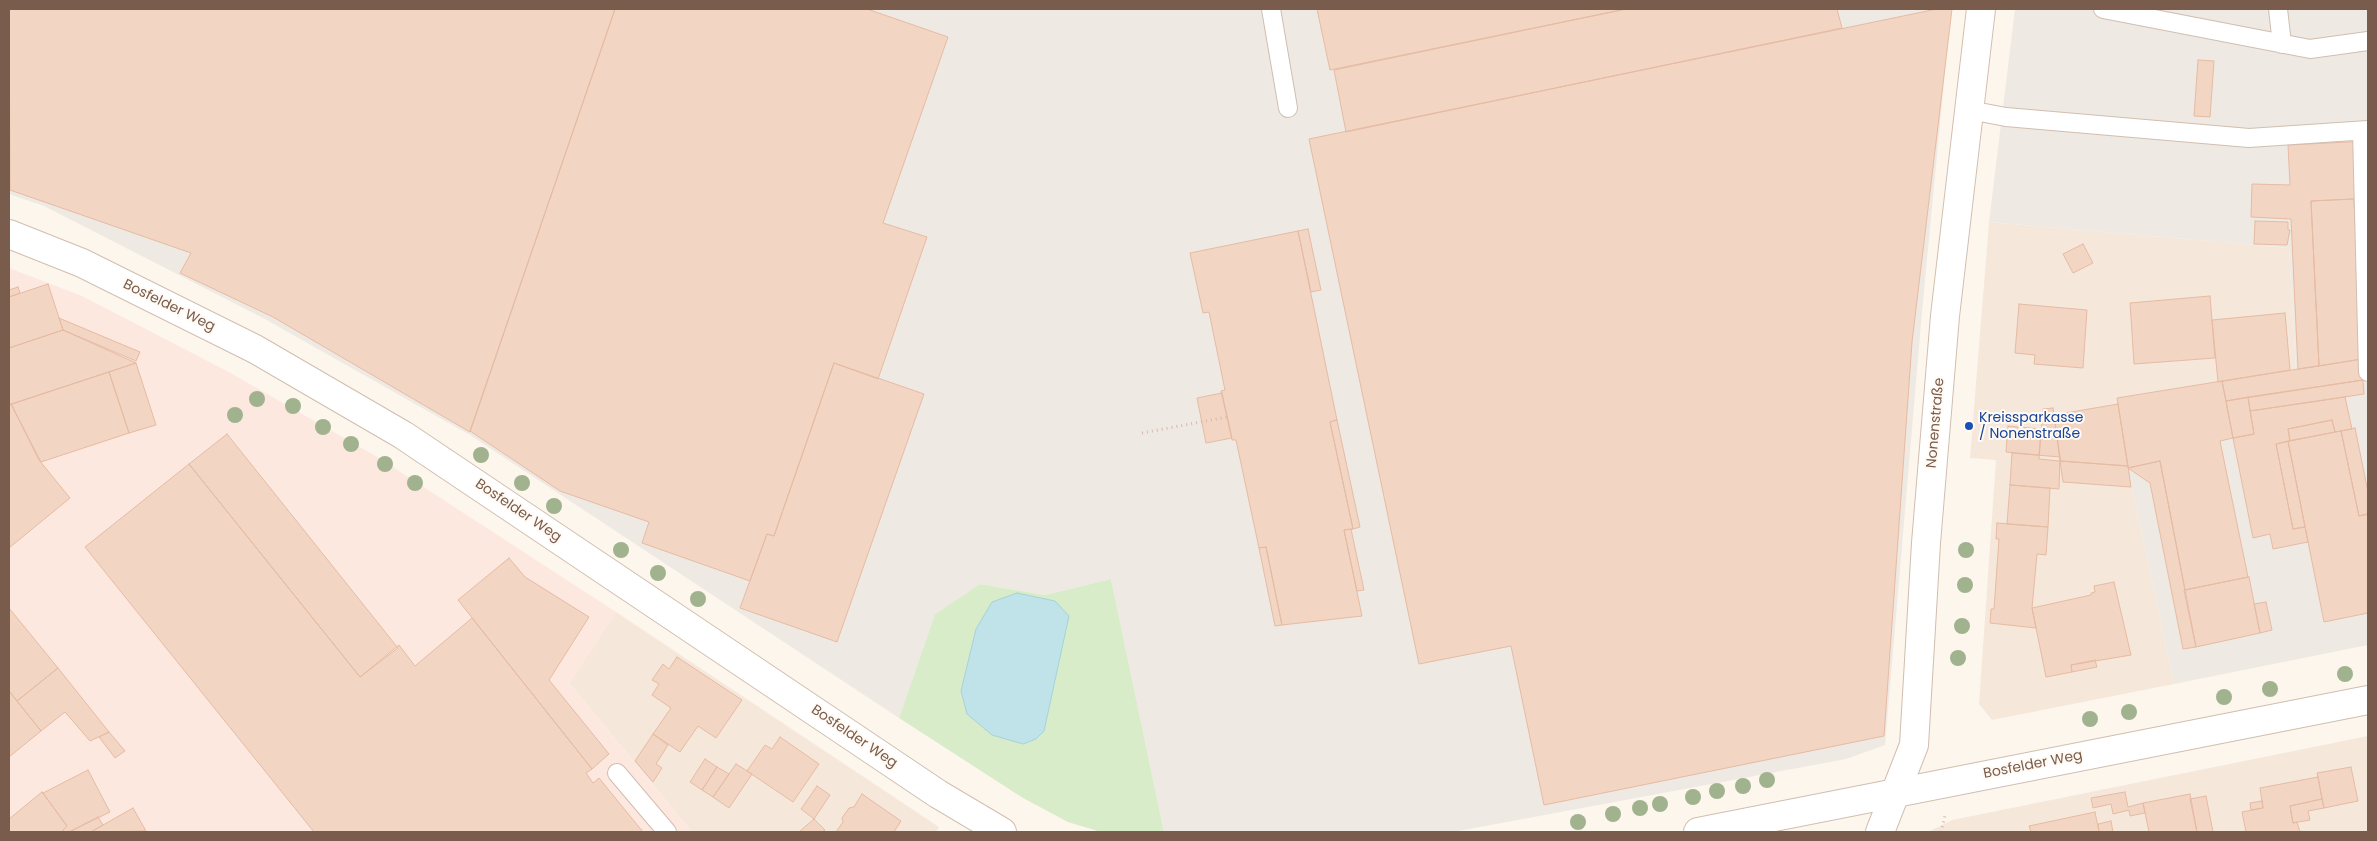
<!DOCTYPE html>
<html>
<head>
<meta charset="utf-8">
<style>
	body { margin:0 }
	#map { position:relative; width:2377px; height:841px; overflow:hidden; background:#fdf6ec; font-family:Poppins,sans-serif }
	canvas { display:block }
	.frame { position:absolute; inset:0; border:10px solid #7a5c4d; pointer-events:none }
</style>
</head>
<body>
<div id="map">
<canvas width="2377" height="841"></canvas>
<div class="frame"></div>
</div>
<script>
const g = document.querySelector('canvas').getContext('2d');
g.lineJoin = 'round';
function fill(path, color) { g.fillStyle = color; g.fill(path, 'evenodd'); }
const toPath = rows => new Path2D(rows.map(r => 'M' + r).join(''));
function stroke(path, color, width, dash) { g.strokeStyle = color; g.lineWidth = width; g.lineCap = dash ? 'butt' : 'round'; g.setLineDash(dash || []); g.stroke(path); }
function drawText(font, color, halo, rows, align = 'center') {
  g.font = font + ' Poppins,sans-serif'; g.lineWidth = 4; g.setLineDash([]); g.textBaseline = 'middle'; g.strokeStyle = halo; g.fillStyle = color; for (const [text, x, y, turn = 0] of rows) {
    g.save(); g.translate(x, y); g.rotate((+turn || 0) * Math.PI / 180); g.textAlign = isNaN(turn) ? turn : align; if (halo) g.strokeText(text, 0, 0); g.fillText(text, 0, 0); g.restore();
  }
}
fill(toPath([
	[1989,222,2289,248,2296,369,2117,398,2128,468,2174,684,1992,720,1979,704,1996,460,1970,458],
	[616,612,939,827,936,832,692,832,569,683],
	[2368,736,2368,832,1928,832,1952,820]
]), '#f5e8da');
fill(toPath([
	[9,268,82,296,227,371,379,458,616,612,569,683,692,832,9,832]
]), '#fde8e0');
fill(toPath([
	[9,9,1951,9,1922,312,1885,745,1846,759,1453,832,1164,832,1111,579,1045,595,980,584,935,614,899,718,470,435,263,318,44,206,9,194],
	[2015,9,2368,9,2368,645,2174,684,2128,468,2117,398,2296,369,2289,248,1989,222]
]), '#efe9e4');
fill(toPath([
	[1111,579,1164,832,1101,832,1068,822,1023,798,899,718,935,614,980,584,1045,595]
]), '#d8ecc9');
const water = toPath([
	[1017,593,1055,601,1069,616,1044,731,1036,739,1023,744,992,735,967,714,961,691,976,629,992,602,1017,593]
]);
fill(water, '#bfe3e8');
stroke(water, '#a5d3da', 1);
const building = toPath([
	[9,9,615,9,470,432,273,317,180,273,191,253,10,190,9,9],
	[615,9,867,9,948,37,883,223,927,237,878,379,834,363,774,536,767,534,750,581,642,543,649,522,560,491,470,431,615,9],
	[1317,9,1626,9,1330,70,1317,9],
	[1626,9,1837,9,1842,28,1346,132,1334,70,1626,9],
	[1937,9,1952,9,1912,342,1884,736,1544,805,1511,646,1419,664,1309,139,1937,9],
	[2198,60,2214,61,2210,117,2194,116,2198,60],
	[2368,141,2361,343,2354,199,2311,201,2319,366,2298,369,2291,219,2251,217,2252,184,2290,185,2288,145,2368,141],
	[2354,199,2362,359,2319,366,2311,201,2354,199],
	[2255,221,2288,222,2288,230,2290,230,2287,245,2254,244,2255,221],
	[1308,229,1321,290,1311,292,1298,231,1308,229],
	[1298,231,1337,420,1330,422,1353,529,1344,530,1362,616,1282,625,1266,547,1259,548,1236,440,1232,440,1221,391,1225,390,1209,312,1203,313,1190,253,1298,231],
	[2083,244,2093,263,2073,273,2063,254,2083,244],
	[48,284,63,330,9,348,9,297,48,284],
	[18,287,20,293,9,297,9,290,18,287],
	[2210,296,2215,358,2134,364,2130,303,2210,296],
	[2019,304,2087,310,2083,368,2034,364,2035,355,2015,353,2019,304],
	[2285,313,2290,370,2218,382,2212,320,2285,313],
	[59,318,140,352,136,361,63,330,59,318],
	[63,330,136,363,9,405,9,348,63,330],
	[2362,359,2363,380,2226,401,2222,381,2362,359],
	[136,363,156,425,129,433,109,372,136,363],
	[834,363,924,394,837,642,740,608,767,534,774,536,834,363],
	[109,372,129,433,41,462,11,404,109,372],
	[2363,380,2364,394,2250,411,2248,397,2363,380],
	[2222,381,2233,438,2220,441,2248,577,2185,590,2160,461,2128,468,2117,398,2222,381],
	[1222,393,1232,438,1206,443,1197,398,1222,393],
	[2248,397,2254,434,2233,438,2226,401,2248,397],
	[2345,397,2352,429,2335,432,2332,420,2288,429,2290,441,2276,444,2293,529,2305,527,2308,542,2273,549,2270,534,2253,538,2233,438,2254,434,2250,411,2345,397],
	[11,404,39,460,70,498,9,548,9,405,11,404],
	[2118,404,2128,466,2060,461,2054,415,2118,404],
	[2053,408,2060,457,2060,461,2039,459,2043,409,2053,408],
	[1337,420,1360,527,1353,529,1330,422,1337,420],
	[2332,420,2335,432,2290,441,2288,429,2332,420],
	[2008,426,2041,429,2039,455,2006,452,2008,426],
	[2355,428,2368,492,2368,514,2359,516,2341,431,2355,428],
	[2341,431,2359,516,2367,514,2368,521,2368,613,2324,622,2288,441,2341,431],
	[227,434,398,648,360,677,189,464,227,434],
	[2288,441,2305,527,2293,529,2276,444,2288,441],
	[2012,453,2060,457,2059,489,2010,485,2012,453],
	[2060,461,2128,466,2131,487,2063,482,2060,461],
	[2160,461,2196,647,2183,649,2150,483,2128,468,2160,461],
	[189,464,360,677,399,645,415,666,472,618,592,769,586,773,593,783,599,778,643,832,314,832,85,547,189,464],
	[2010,485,2050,488,2048,527,2007,524,2010,485],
	[1997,523,2048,527,2046,555,2037,554,2032,608,2036,628,1990,623,1991,609,1994,609,1999,539,1996,539,1997,523],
	[1351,529,1364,590,1357,591,1344,530,1351,529],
	[1266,547,1282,625,1275,626,1259,548,1266,547],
	[509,558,525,577,589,617,549,680,609,754,592,769,458,600,509,558],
	[2249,577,2260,633,2196,647,2184,590,2249,577],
	[2114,582,2131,655,2071,665,2072,672,2046,677,2032,608,2091,595,2091,593,2095,592,2094,586,2114,582],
	[2266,602,2272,630,2260,633,2254,604,2266,602],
	[9,608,58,668,17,701,9,691,9,608],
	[677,657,742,700,716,738,698,726,680,752,653,734,671,708,652,695,659,684,652,680,663,664,669,669,677,657],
	[2095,660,2097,667,2072,672,2071,665,2095,660],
	[58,668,109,732,90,741,65,712,41,731,17,701,58,668],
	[9,691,41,731,9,757,9,691],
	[109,732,125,751,115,758,99,737,109,732],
	[653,734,668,745,656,764,662,768,653,782,635,761,653,734],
	[780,737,819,764,793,802,747,771,765,745,772,749,780,737],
	[705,759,717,767,702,790,690,782,705,759],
	[736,764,752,774,729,808,713,797,736,764],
	[717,767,729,774,713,797,702,790,717,767],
	[2351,767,2358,801,2324,808,2317,773,2351,767],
	[88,770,110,812,69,832,64,832,63,830,67,826,43,793,88,770],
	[2318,777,2322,799,2290,806,2293,823,2297,822,2300,832,2246,832,2242,812,2263,808,2260,788,2318,777],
	[817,786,830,795,814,819,801,809,817,786],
	[42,792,67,826,63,830,64,832,9,832,9,819,42,792],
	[2125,792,2128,807,2143,803,2145,813,2130,816,2129,810,2113,814,2111,804,2093,808,2091,798,2125,792],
	[862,794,901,821,894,832,836,832,843,822,842,818,849,808,854,807,862,794],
	[2190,794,2197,832,2149,832,2143,803,2190,794],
	[2206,796,2213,832,2197,832,2190,799,2206,796],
	[2322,799,2324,808,2308,811,2310,820,2293,823,2290,806,2322,799],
	[2262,801,2263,808,2251,810,2250,803,2262,801],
	[133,808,146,831,91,832,103,825,133,808],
	[2095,812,2099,832,2031,832,2029,826,2095,812],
	[98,817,103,825,91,832,69,832,98,817],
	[814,819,825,830,822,832,799,832,814,819],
	[2111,821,2113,832,2099,832,2098,824,2111,821]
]);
fill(building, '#f3d5c3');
stroke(building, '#e6bba3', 1);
const service = toPath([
	[1271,9,1288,108],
	[2103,9,2310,49,2368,41],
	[2278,9,2282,44],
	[1969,110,2006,117,2249,138,2368,130],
	[2362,131,2368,372],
	[617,773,667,832]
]);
const minor = toPath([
	[1880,832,1914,745,1926,543,1945,316,1981,9]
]);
const tertiary = toPath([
	[9,234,82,263,255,349,403,435,938,794,1002,832],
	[1698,832,2368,700]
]);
stroke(service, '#d1beb0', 20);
stroke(minor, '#d1beb0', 30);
stroke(tertiary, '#d1beb0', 30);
stroke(toPath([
	[1142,433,1227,417],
	[1941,832,1945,816]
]), '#d9b8a5', 3, [1, 4]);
stroke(service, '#fff', 18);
stroke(minor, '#fff', 28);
stroke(tertiary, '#fff', 28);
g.fillStyle = '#a0b28e';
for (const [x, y] of [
	[257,399],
	[293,406],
	[235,415],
	[323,427],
	[351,444],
	[481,455],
	[385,464],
	[415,483],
	[522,483],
	[554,506],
	[621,550],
	[1966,550],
	[658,573],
	[1965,585],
	[698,599],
	[1962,626],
	[1958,658],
	[2345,674],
	[2270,689],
	[2224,697],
	[2129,712],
	[2090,719],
	[1767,780],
	[1743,786],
	[1717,791],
	[1693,797],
	[1660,804],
	[1640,808],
	[1613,814],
	[1578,822]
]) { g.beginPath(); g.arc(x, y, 8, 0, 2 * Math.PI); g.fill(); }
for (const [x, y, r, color] of [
	[1969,426,5,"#1a4fb4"]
]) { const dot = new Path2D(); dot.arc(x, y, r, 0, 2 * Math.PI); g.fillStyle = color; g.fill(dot); stroke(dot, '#fffaf3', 2); }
drawText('14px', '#7a5c4d', '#fffaf3', [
	["Bosfelder Weg",169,306,26],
	["Nonenstraße",1936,423,-85],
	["Bosfelder Weg",518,511,34],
	["Bosfelder Weg",854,737,34],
	["Bosfelder Weg",2033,765,-11]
]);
drawText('14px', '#164399', '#fffaf3', [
	["Kreissparkasse",1979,418],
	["/ Nonenstraße",1979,434]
], 'left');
</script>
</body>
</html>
